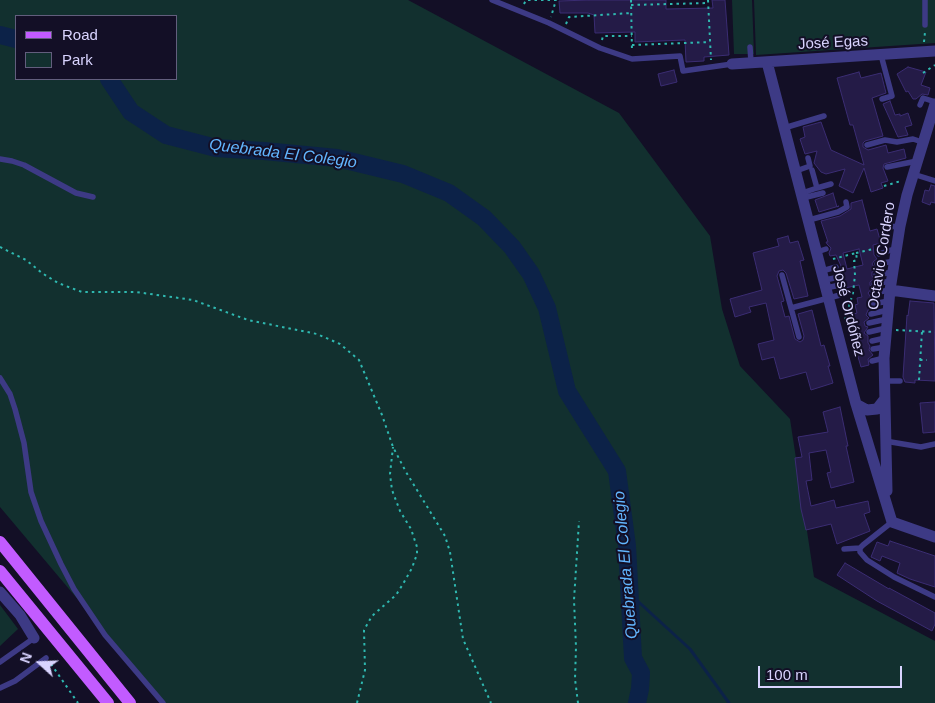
<!DOCTYPE html>
<html>
<head>
<meta charset="utf-8">
<style>
	body { margin:0 }
	#map { position:relative; width:935px; height:703px; overflow:hidden; background:#130f26; font-family:Helvetica,sans-serif }
	canvas { display:block }
	.legend { position:absolute; left:15px; top:15px; width:162px; height:65px; box-sizing:border-box; background:#130f26; border:1px solid #625e7d; margin:0; padding:6px 9px; list-style:none; font-size:15px; color:#d9d4ff }
	.legend li { display:flex; align-items:center; gap:10px; height:25px }
	.legend b { width:25px; border:1px solid #625e7d }
	.north { position:absolute; left:15px; top:638px; width:50px; height:50px; -webkit-text-stroke:4px #130f26; paint-order:stroke; rotate:290deg; font-size:14px; font-weight:700; line-height:20px; text-align:center; color:#d9d4ff }
	.north::after { content:''; display:block; margin:auto; width:18px; height:22px; background:#d9d4ff; clip-path:polygon(50% 0,100% 100%,50% 72%,0 100%) }
	.scale { position:absolute; left:758px; top:666px; width:144px; height:22px; box-sizing:border-box; border:2px solid #d9d4ff; border-top:0; padding-left:6px; font-size:15px; line-height:18px; white-space:nowrap; color:#d9d4ff; -webkit-text-stroke:4px #130f26; paint-order:stroke }
</style>
</head>
<body>
<div id="map">
<canvas width="935" height="703"></canvas>
<ul class="legend">
<li><b style="height:6px;background:#c25bff"></b>Road</li>
<li><b style="height:14px;background:#12302f"></b>Park</li>
</ul>
<div class="north">N</div>
<div class="scale">100 m</div>
</div>
<script>
const g = document.querySelector('canvas').getContext('2d');
g.lineJoin = 'round';
function fill(path, color) { g.fillStyle = color; g.fill(path, 'evenodd'); }
const toPath = rows => new Path2D(rows.map(r => 'M' + r).join(''));
function stroke(path, color, width, dash) { g.strokeStyle = color; g.lineWidth = width; g.lineCap = dash ? 'butt' : 'round'; g.setLineDash(dash || []); g.stroke(path); }
function drawText(font, color, halo, rows, align = 'center') {
  g.font = font + ' Helvetica,sans-serif'; g.lineWidth = 4; g.setLineDash([]); g.textBaseline = 'middle'; g.strokeStyle = halo; g.fillStyle = color; for (const [text, x, y, turn = 0] of rows) {
    g.save(); g.translate(x, y); g.rotate((+turn || 0) * Math.PI / 180); g.textAlign = isNaN(turn) ? turn : align; if (halo) g.strokeText(text, 0, 0); g.fillText(text, 0, 0); g.restore();
  }
}
fill(toPath([
	[0,0,408,0,619,113,710,236,722,309,740,366,790,419,814,577,935,641,935,703,165,703,0,507],
	[16,16,176,16,176,79,16,79],
	[732,0,752,0,754,54,734,54],
	[754,0,935,0,935,43,756,55],
	[0,605,18,629,0,646]
]), '#12302f');
stroke(toPath([
	[631,595,690,649,729,703]
]), '#0c2248', 3);
stroke(toPath([
	[0,35,16,39],
	[109,79,131,112,166,135,216,148,264,151,337,158,403,174,449,193,484,218,512,247,531,274,547,308,567,391,617,471,627,546,633,658,641,673,640,689,637,703]
]), '#0c2248', 18);
const building = toPath([
	[589,0,666,0,666,9,713,8,712,0,725,0,729,55,704,57,704,61,686,62,685,40,635,42,635,32,595,33,594,15,588,13,560,13,559,1,589,0],
	[908,67,926,72,921,85,930,88,928,95,922,94,916,99,913,99,908,91,906,92,897,74,908,67],
	[674,70,677,82,661,86,658,74,674,70],
	[859,72,861,78,881,73,886,93,872,98,883,136,865,141,863,143,863,147,868,150,886,145,888,153,904,149,906,158,884,164,883,168,888,181,881,183,883,188,871,192,864,168,853,193,839,186,845,169,826,174,821,172,814,163,817,151,805,154,800,139,805,137,803,127,821,122,831,150,864,165,853,125,850,125,837,78,859,72],
	[890,101,895,115,900,114,900,116,908,113,912,125,905,127,908,135,898,137,883,104,890,101],
	[931,185,935,186,935,203,931,202,930,205,922,202,925,190,929,191,931,185],
	[833,193,837,207,839,206,819,212,815,200,833,193],
	[862,200,870,231,877,229,881,243,873,245,874,255,877,259,874,261,872,264,876,270,872,272,872,276,874,279,870,282,870,285,872,288,868,293,872,299,869,300,867,304,871,309,868,310,866,315,869,318,864,322,865,326,868,327,864,333,868,336,868,343,870,346,869,350,873,355,868,359,869,365,861,367,851,333,855,332,852,324,856,323,854,314,857,313,855,305,858,304,857,298,862,297,859,285,845,288,843,281,844,276,841,272,841,266,836,255,830,256,829,253,831,248,827,244,826,242,828,242,821,221,840,216,851,209,851,203,862,200],
	[859,249,863,265,847,269,843,253,859,249],
	[788,236,790,243,798,241,804,260,800,261,808,296,794,299,786,273,783,270,779,271,777,276,784,301,781,302,785,317,789,316,795,339,800,342,803,340,804,336,798,314,812,310,821,346,824,345,830,366,828,366,833,383,811,390,806,372,780,379,774,357,762,360,758,344,774,340,766,303,749,307,751,312,735,317,730,299,762,290,753,253,779,246,777,239,788,236],
	[910,301,934,303,935,381,915,380,915,383,905,382,903,377,907,315,908,316,910,301],
	[935,402,935,432,923,433,920,403,935,402],
	[840,407,848,446,846,446,854,482,831,488,827,473,831,472,826,450,809,453,812,480,806,481,811,506,834,500,836,508,868,501,870,512,864,514,870,531,837,544,831,524,806,530,801,509,795,458,802,457,798,437,828,432,823,412,840,407],
	[890,541,935,556,935,587,910,579,897,573,900,563,882,556,880,561,871,557,877,542,888,546,890,541],
	[845,563,889,589,889,588,935,613,935,624,932,631,877,601,837,575,845,563]
]);
fill(building, '#241b47');
stroke(building, '#3b2d73', 1);
stroke(toPath([
	[631,0,632,52],
	[708,0,711,60],
	[524,4,526,0,556,0,551,17],
	[631,5,708,3],
	[566,24,569,17,631,13],
	[602,40,603,36,632,36],
	[924,42,925,32],
	[632,45,710,42],
	[923,73,935,65],
	[884,186,901,181],
	[0,247,26,260,42,273,58,283,82,292,136,292,193,300,248,320,317,334,340,344,359,360,382,415,393,447,406,472,445,536,450,552,463,639,491,703],
	[856,253,873,249],
	[833,259,856,253,857,260,854,261,855,275,853,293,845,320],
	[896,330,935,332],
	[920,360,927,360],
	[919,380,922,331],
	[51,664,78,703],
	[357,703,365,670,364,630,372,616,396,595,403,584,412,568,417,554,417,547,411,529,400,511,392,490,390,474,393,447],
	[578,703,575,679,576,647,574,600,579,521]
]), '#2fb8b0', 2, [2.5, 4]);
stroke(toPath([
	[492,0,549,23,600,48,632,59,680,56,683,71,732,64],
	[925,0,925,25],
	[750,47,751,62],
	[881,55,892,96,882,99],
	[920,105,923,98,935,102],
	[784,128,824,116],
	[867,145,885,140,897,142,913,139,922,142],
	[0,159,12,161,24,165,76,193,93,197],
	[887,167,917,161],
	[796,171,810,166,808,158],
	[913,174,935,181],
	[817,188,831,184],
	[802,193,817,188,812,170],
	[803,198,823,193],
	[809,220,838,212,847,207,846,202],
	[888,227,900,226],
	[817,252,826,249],
	[879,254,897,248],
	[877,264,895,261],
	[822,271,836,267],
	[782,275,799,337],
	[876,275,893,272],
	[824,280,840,277],
	[874,284,891,281],
	[826,288,840,285],
	[873,293,890,290],
	[872,304,889,301],
	[791,308,840,295],
	[871,314,888,310],
	[869,323,887,319],
	[869,332,886,328],
	[872,341,885,338],
	[873,349,885,347],
	[872,361,884,358],
	[0,378,10,394,15,409,24,443,31,492,41,521,61,564,74,589,105,635,163,703],
	[884,381,900,381],
	[885,441,921,447,935,444],
	[892,522,863,545,860,548,860,552,867,560,894,577,935,597],
	[844,549,860,548],
	[0,662,34,638],
	[0,688,15,681,46,658]
]), '#3d3a85', 5.5);
stroke(toPath([
	[767,62,856,404,892,522,935,537],
	[732,64,935,51],
	[890,290,935,296],
	[856,404,867,410,877,409,884,400],
	[887,491,884,358,890,290,900,226,907,195,935,104],
	[0,592,20,615,34,638]
]), '#3d3a85', 11);
stroke(toPath([
	[0,542,130,703],
	[0,571,108,703]
]), '#c25bff', 12);
drawText('15px', '#d9d4ff', '#130f26', [
	["José Egas",833,43,-3],
	["Octavio Cordero",882,256,-81],
	["José Ordóñez",848,311,76]
]);
drawText('italic 16px', '#62b6ff', '#130f26', [
	["Quebrada El Colegio",283,154,7],
	["Quebrada El Colegio",626,565,-95]
]);
</script>
</body>
</html>
